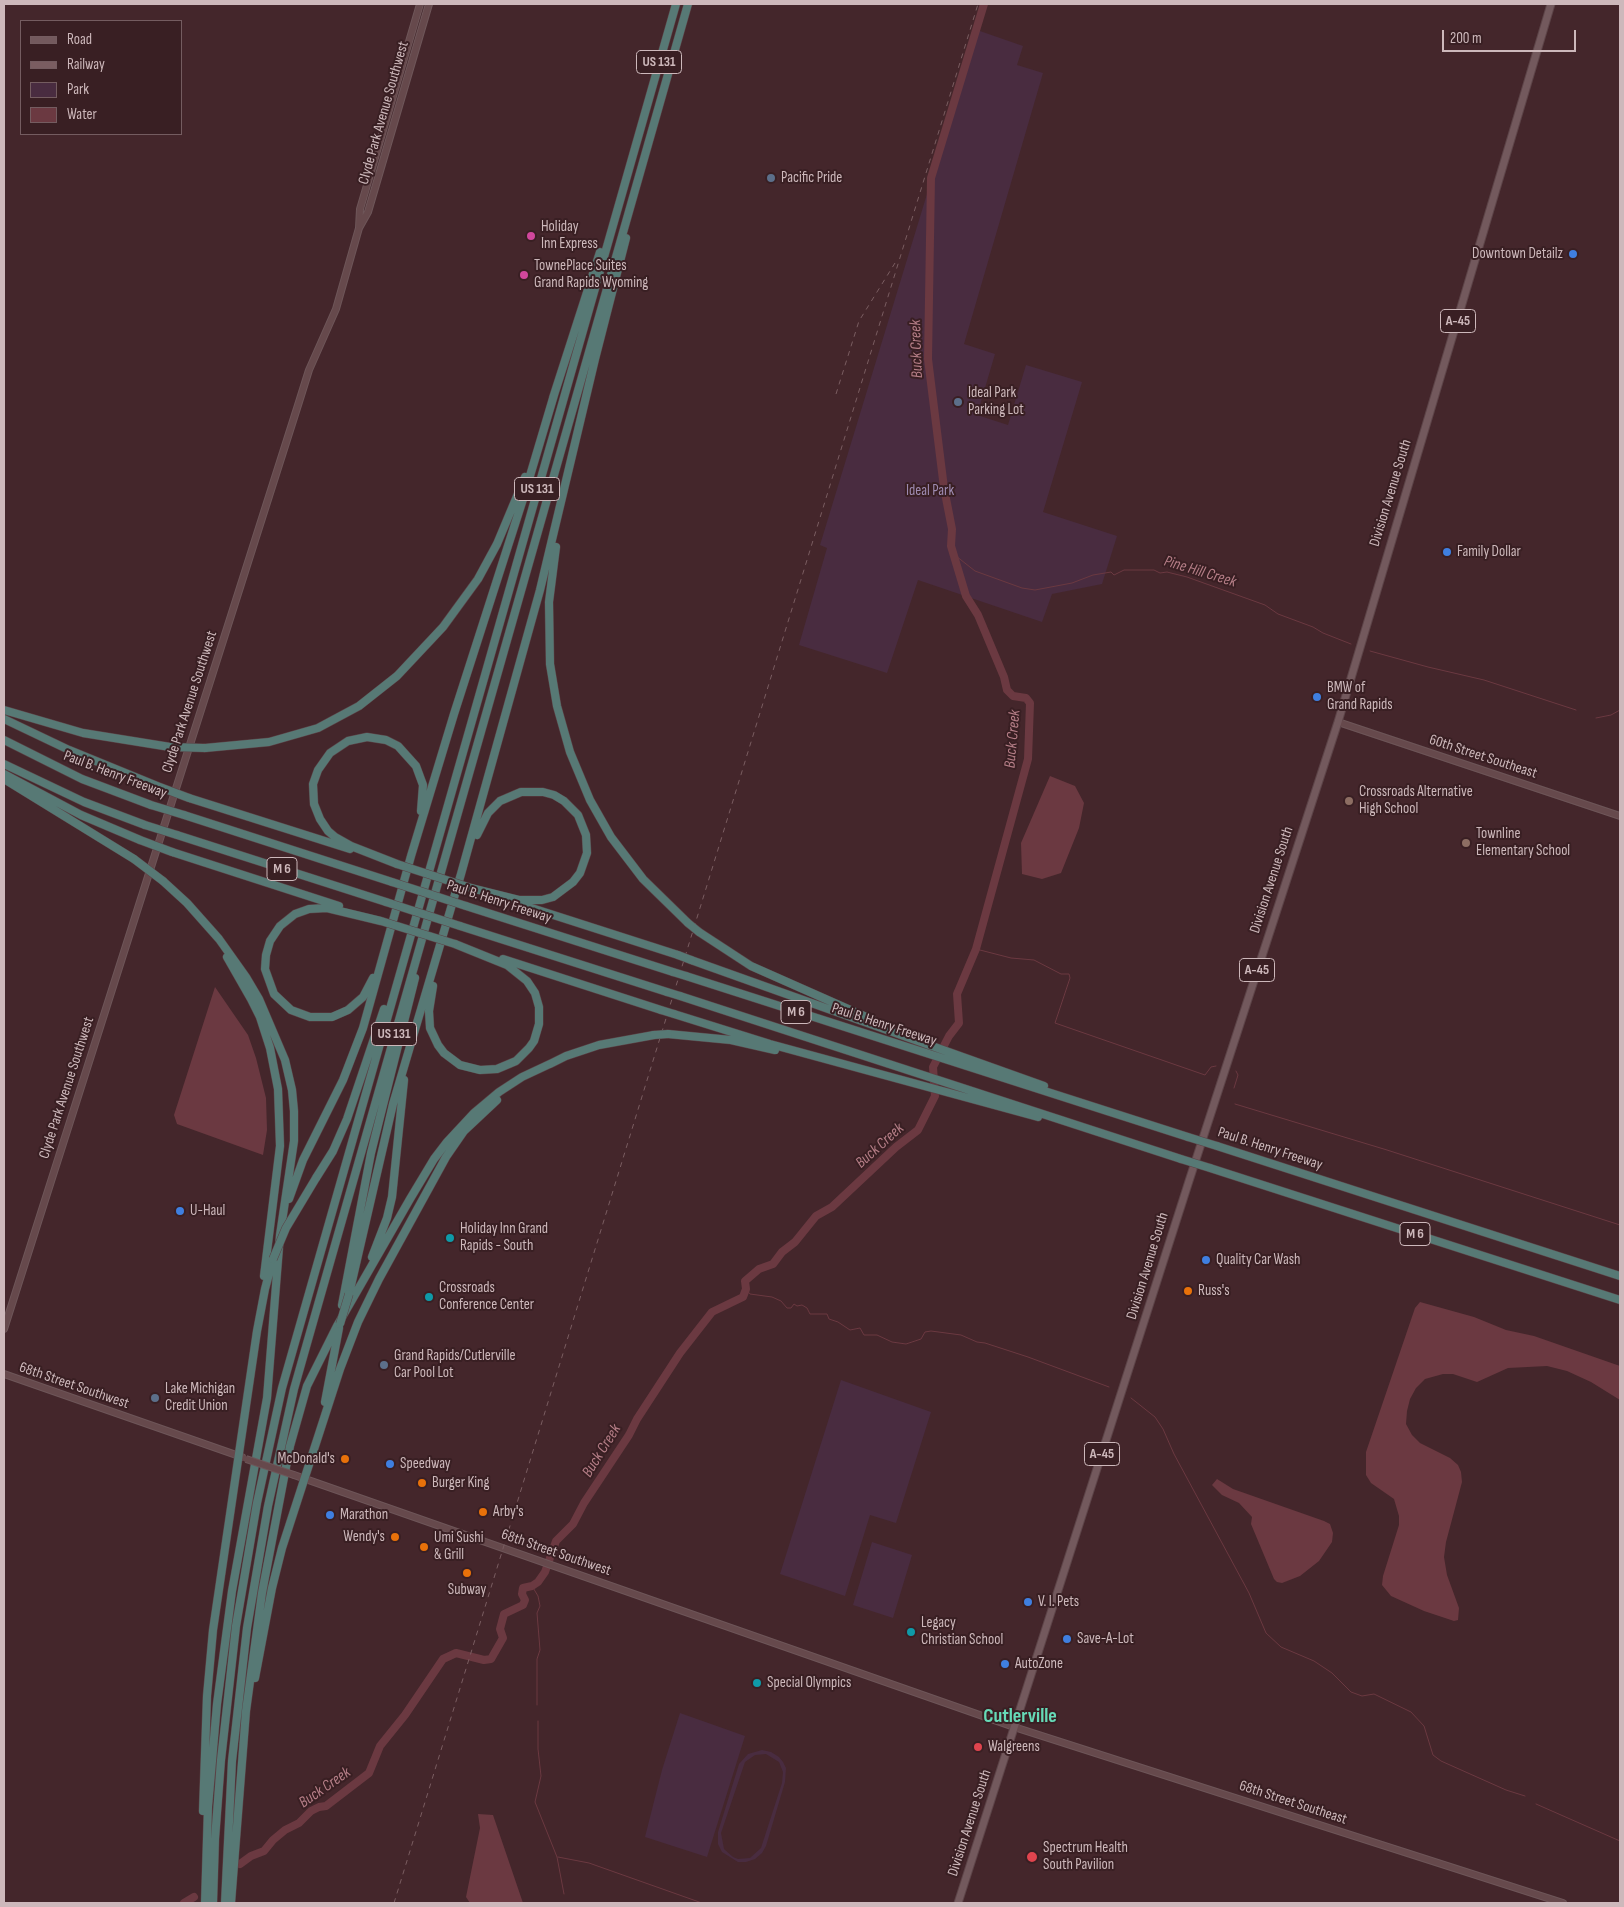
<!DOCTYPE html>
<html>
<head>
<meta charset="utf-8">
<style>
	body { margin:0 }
	#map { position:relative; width:1624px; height:1907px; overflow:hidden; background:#44262b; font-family:"Sofia Sans Condensed",sans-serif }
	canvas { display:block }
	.frame { position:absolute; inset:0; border:5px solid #cdb8bb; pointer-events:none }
	.legend { position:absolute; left:20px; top:20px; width:162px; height:115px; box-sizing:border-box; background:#391f23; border:1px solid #745c60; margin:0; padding:6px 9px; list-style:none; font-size:15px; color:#cdb8bb }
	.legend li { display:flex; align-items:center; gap:10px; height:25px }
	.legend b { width:25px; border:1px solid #745c60 }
	.scale { position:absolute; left:1442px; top:30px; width:134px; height:22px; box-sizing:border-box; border:2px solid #cdb8bb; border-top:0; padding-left:6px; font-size:15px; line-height:18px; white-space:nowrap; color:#cdb8bb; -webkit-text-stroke:4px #391f23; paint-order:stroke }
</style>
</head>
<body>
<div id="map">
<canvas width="1624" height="1907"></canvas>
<div class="frame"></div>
<ul class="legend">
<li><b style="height:6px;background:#73595d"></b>Road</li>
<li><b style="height:6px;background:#7a5d61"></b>Railway</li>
<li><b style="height:14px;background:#492c40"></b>Park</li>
<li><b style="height:14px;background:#6b3941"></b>Water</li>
</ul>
<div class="scale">200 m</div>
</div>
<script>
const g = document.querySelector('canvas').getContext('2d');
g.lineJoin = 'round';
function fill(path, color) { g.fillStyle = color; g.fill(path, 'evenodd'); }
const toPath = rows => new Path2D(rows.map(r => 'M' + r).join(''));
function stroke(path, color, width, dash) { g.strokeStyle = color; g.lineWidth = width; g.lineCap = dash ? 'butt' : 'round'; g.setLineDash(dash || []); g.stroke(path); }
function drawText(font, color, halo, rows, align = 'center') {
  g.font = font + ' "Sofia Sans Condensed",sans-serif'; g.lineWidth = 4; g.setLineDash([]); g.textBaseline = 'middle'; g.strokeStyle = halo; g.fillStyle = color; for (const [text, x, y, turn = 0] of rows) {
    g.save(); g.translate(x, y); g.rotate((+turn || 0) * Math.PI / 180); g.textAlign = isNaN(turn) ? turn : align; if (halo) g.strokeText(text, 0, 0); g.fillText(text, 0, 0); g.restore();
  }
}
fill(toPath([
	[977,30,1023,46,1017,65,1043,73,964,344,995,354,977,415,1008,425,1026,365,1082,382,1043,512,1117,536,1102,584,1052,594,1042,622,918,580,887,673,799,645,827,548,820,545],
	[841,1380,931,1412,896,1523,870,1515,845,1596,780,1574],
	[872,1542,912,1555,893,1618,853,1605],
	[680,1713,745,1736,707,1857,645,1837,662,1770],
	[762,1750,771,1752,779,1757,783,1762,786,1768,785,1782,766,1846,762,1853,755,1859,746,1862,738,1862,722,1852,718,1844,718,1832,739,1764,748,1754],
	[766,1754,779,1762,783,1772,782,1783,761,1848,750,1858,738,1859,733,1857,724,1849,721,1833,745,1762,755,1755]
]), '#492c40');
fill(toPath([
	[1050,776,1075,786,1084,803,1079,828,1061,873,1042,879,1022,874,1021,843],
	[215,987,248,1035,256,1058,266,1098,267,1130,263,1155,177,1124,174,1115],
	[1420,1302,1474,1317,1506,1330,1534,1336,1620,1366,1620,1400,1591,1382,1567,1371,1547,1366,1508,1368,1477,1382,1453,1374,1443,1374,1425,1379,1416,1388,1410,1399,1407,1411,1406,1424,1412,1435,1420,1443,1450,1458,1458,1465,1461,1472,1462,1482,1446,1542,1444,1557,1447,1575,1459,1608,1458,1620,1454,1621,1424,1611,1391,1596,1382,1585,1383,1576,1399,1525,1399,1516,1394,1499,1371,1483,1366,1475,1366,1452,1415,1308],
	[1217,1479,1233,1489,1324,1521,1330,1524,1333,1533,1332,1542,1319,1561,1300,1576,1282,1583,1277,1582,1274,1579,1251,1524,1252,1517,1239,1503,1222,1495,1212,1485],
	[478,1814,493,1815,523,1903,470,1903,466,1897,480,1828]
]), '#6b3941');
stroke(toPath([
	[956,556,975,571,1022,588,1035,590,1072,583,1093,575,1111,572,1114,575,1124,570,1154,570,1160,573,1167,572,1187,577,1265,605,1278,614,1313,627,1323,633,1351,644],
	[1370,651,1428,667,1484,680,1576,710],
	[1596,718,1611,715,1620,710],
	[976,949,1011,958,1034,960,1061,974,1069,974,1070,978,1055,1023,1205,1075,1211,1067,1216,1066],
	[1234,1088,1238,1075,1236,1071],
	[1235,1104,1387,1150,1620,1225],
	[746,1289,750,1294,772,1297,781,1301,787,1308,791,1308,794,1304,797,1306,802,1305,807,1308,810,1314,827,1314,829,1319,838,1322,850,1330,860,1328,864,1335,877,1335,892,1342,906,1344,921,1339,925,1332,931,1331,961,1335,977,1342,985,1343,1028,1357,1109,1387],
	[1131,1398,1155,1417,1163,1429,1174,1454,1249,1593,1266,1633,1281,1647,1314,1661,1332,1673,1351,1692,1362,1696,1374,1694,1411,1712,1424,1726,1433,1755,1441,1761,1506,1790,1525,1796],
	[532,1586,538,1596,540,1606,537,1613,540,1650,537,1659,537,1705],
	[538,1721,538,1749,541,1776,535,1802,557,1857,564,1894],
	[1536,1804,1620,1841],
	[558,1857,589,1863,702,1903]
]), '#6b3941', 1);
stroke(toPath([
	[240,1864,251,1856,264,1851,273,1840,285,1830,299,1823,311,1811,319,1807,326,1806,369,1773,380,1746,405,1715,443,1659,456,1653,484,1660,491,1659,503,1638,500,1629,504,1614,523,1605,525,1600,522,1594,523,1588,532,1586,538,1582,545,1572,556,1541,573,1524,584,1503,629,1435,637,1419,680,1353,712,1312,743,1297,746,1289,745,1281,759,1269,773,1264,782,1252,795,1242,816,1216,832,1207,896,1147,918,1130,935,1096,933,1067,949,1036,959,1023,957,994,976,949,1028,759,1030,703,1026,698,1013,696,1007,690,1004,677,978,615,966,596,951,546,952,529,944,488,928,359,931,178,984,4],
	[184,1903,194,1897]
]), '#6b3941', 8);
const secondary = toPath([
	[359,228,360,209,420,4],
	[1338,722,1620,816],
	[4,1329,299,402,309,370,336,309,359,228,368,212,429,4],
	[4,1374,242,1457],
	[294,1475,1014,1727,1563,1903]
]);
const primary = toPath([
	[958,1903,1189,1181,1338,722,1551,4]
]);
const highway = toPath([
	[553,398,600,252],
	[556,547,549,602,550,664,557,706,570,752,590,800,611,837,643,879,688,923],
	[4,710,83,733,170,747],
	[4,719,69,750,157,786],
	[4,740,82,779,151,805],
	[205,748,269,742,318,728,359,706,397,676,443,627,478,579,497,544,525,477],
	[4,764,84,802,145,825],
	[4,774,81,815,140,840],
	[4,779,134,859],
	[189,798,350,849],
	[184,815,392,882],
	[177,835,386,902],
	[172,852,339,906],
	[397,864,351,846,335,837,328,831,320,819,314,804,313,784,318,770,330,753,348,741,367,737,386,740,398,746,416,766,423,785,421,811],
	[163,881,187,903,219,939,246,977,259,999,285,1060,292,1090,294,1111,294,1141,280,1235,267,1398,232,1591,217,1704,208,1807,205,1903],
	[471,888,519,900,542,900,553,897,573,882,580,873,587,853,586,835,578,815,564,801,554,795,543,792,521,792,500,801,488,813,477,835],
	[516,903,678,955],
	[466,906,673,972],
	[460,926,667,992],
	[699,932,751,966,873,1020],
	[227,957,251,999,260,1017,270,1048,278,1089,280,1146,264,1276],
	[503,959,661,1010],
	[691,960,1044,1086],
	[686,976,1188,1137],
	[373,978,363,997,348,1010,332,1017,310,1017,291,1010,274,994,265,969,266,955,270,941,280,926,295,914,309,909,327,908,381,921],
	[433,986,429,1011,430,1028,438,1045,444,1053,460,1065,480,1070,497,1069,516,1061,529,1048,534,1041,539,1024,539,1007,535,993,527,981,507,965,455,944],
	[680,996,1181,1159],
	[674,1014,770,1044,1038,1117],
	[668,1034,731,1040,775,1050],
	[550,1064,566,1056,599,1045,654,1035],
	[1217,1146,1620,1276],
	[1210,1168,1620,1300],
	[316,1178,333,1151,347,1119,384,1009],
	[289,1199,303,1160,343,1080,363,1028,411,856,454,714,524,496,554,395],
	[372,1257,387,1218,392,1197,404,1080],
	[349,1294,393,1104,461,874,540,590,595,359,626,238],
	[342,1305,371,1153,415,978],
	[325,1402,339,1328],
	[255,1678,272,1588,282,1548,340,1369,358,1322,379,1279,446,1157,464,1131,497,1100],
	[203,1811,207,1696,213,1630,257,1331,265,1289,273,1259],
	[213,1903,215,1839,221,1760,236,1626,257,1503,282,1388,676,4],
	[225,1903,232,1761,247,1628,268,1506,294,1389,688,4],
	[231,1903,246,1711,262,1593,290,1446,307,1386,337,1326,410,1199,434,1159,447,1142,474,1113,499,1092,522,1077,554,1062]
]);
stroke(secondary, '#6e5659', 8);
stroke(primary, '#5d4448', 9);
stroke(highway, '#5b4246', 9);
stroke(secondary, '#66494c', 6);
stroke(primary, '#73595d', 7);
stroke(highway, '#577975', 8);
stroke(toPath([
	[836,394,859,321,895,263],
	[394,1903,978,4]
]), '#7a5d61', 1, [5, 5]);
const secondaryBridge = toPath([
	[246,1459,294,1475]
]);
const highwayBridge = toPath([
	[170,747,205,748],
	[157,786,189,798],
	[151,805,184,815],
	[145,825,177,835],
	[140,840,172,852],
	[134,859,163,881],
	[397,864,471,888],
	[392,882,466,906],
	[386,902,460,926],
	[381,921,455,944],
	[688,923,699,932],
	[678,955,691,960],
	[673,972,686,976],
	[667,992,680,996],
	[661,1010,674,1014],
	[654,1035,668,1034],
	[1188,1137,1217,1146],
	[1181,1159,1210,1168],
	[273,1259,286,1228,316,1178],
	[340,1324,349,1294]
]);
stroke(secondaryBridge, '#6e5659', 8, []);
stroke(highwayBridge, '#5b4246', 9, []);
stroke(secondaryBridge, '#66494c', 6);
stroke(highwayBridge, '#577975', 8);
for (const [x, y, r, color] of [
	[771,178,5,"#5c6f8a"],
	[531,236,5,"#d1479c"],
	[1573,254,5,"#3f7fe0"],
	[524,275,5,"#d1479c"],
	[958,402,5,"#5c6f8a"],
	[1447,552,5,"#3f7fe0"],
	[1317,697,5,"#3f7fe0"],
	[1349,801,5,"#8d6e63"],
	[1466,843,5,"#8d6e63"],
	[180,1211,5,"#3f7fe0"],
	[450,1238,5,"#0f9aa8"],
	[1206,1260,5,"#3f7fe0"],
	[1188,1291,5,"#e8710a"],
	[429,1297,5,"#0f9aa8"],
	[384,1365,5,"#5c6f8a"],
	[155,1398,5,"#5c6f8a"],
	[345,1459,5,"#e8710a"],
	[390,1464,5,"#3f7fe0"],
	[422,1483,5,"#e8710a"],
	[483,1512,5,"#e8710a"],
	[330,1515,5,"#3f7fe0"],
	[395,1537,5,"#e8710a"],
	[424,1547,5,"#e8710a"],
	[467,1573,5,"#e8710a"],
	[1028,1602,5,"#3f7fe0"],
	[911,1632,5,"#0f9aa8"],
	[1067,1639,5,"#3f7fe0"],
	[1005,1664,5,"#3f7fe0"],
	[757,1683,5,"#0f9aa8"],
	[978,1747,5,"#e0444e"],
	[1032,1857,6,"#e0444e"]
]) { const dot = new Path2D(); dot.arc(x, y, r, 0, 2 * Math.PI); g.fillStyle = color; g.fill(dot); stroke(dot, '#391f23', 2); }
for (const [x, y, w] of [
	[659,62,45],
	[1458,321,35],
	[537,489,45],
	[282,869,30],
	[1257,970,35],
	[796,1012,30],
	[394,1034,45],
	[1415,1234,30],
	[1102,1454,35]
]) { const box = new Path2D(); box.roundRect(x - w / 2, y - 11.5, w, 23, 4); g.fillStyle = '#391f23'; g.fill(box); stroke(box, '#cdb8bb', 1); }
drawText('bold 14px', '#cdb8bb', null, [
	["US 131",659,62],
	["A-45",1458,321],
	["US 131",537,489],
	["M 6",282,869],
	["A-45",1257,970],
	["M 6",796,1012],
	["US 131",394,1034],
	["M 6",1415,1234],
	["A-45",1102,1454]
]);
drawText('15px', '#cdb8bb', '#391f23', [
	["Clyde Park Avenue Southwest",384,113,-74],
	["Division Avenue South",1391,493,-73],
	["Clyde Park Avenue Southwest",190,702,-72],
	["60th Street Southeast",1483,757,18],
	["Paul B. Henry Freeway",115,775,21],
	["Division Avenue South",1272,880,-72],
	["Paul B. Henry Freeway",499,902,18],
	["Paul B. Henry Freeway",884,1025,18],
	["Clyde Park Avenue Southwest",67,1088,-72],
	["Paul B. Henry Freeway",1270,1149,18],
	["Division Avenue South",1148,1266,-73],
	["68th Street Southwest",74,1386,19],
	["68th Street Southwest",556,1553,19],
	["68th Street Southeast",1293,1803,18],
	["Division Avenue South",970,1823,-72]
]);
drawText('15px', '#cdb8bb', '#391f23', [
	["Pacific Pride",781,178],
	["Holiday",541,227],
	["Inn Express",541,244],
	["Downtown Detailz",1563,254,"right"],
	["TownePlace Suites",534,266],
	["Grand Rapids Wyoming",534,283],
	["Ideal Park",968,393],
	["Parking Lot",968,410],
	["Family Dollar",1457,552],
	["BMW of",1327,688],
	["Grand Rapids",1327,705],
	["Crossroads Alternative",1359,792],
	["High School",1359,809],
	["Townline",1476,834],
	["Elementary School",1476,851],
	["U-Haul",190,1211],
	["Holiday Inn Grand",460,1229],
	["Rapids - South",460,1246],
	["Quality Car Wash",1216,1260],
	["Crossroads",439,1288],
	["Conference Center",439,1305],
	["Russ's",1198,1291],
	["Grand Rapids/Cutlerville",394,1356],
	["Car Pool Lot",394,1373],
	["Lake Michigan",165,1389],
	["Credit Union",165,1406],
	["McDonald's",335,1459,"right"],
	["Speedway",400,1464],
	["Burger King",432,1483],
	["Arby's",493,1512],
	["Marathon",340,1515],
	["Wendy's",385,1537,"right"],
	["Umi Sushi",434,1538],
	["& Grill",434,1555],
	["Subway",467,1590,"center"],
	["V. I. Pets",1038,1602],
	["Legacy",921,1623],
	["Christian School",921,1640],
	["Save-A-Lot",1077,1639],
	["AutoZone",1015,1664],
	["Special Olympics",767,1683],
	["Walgreens",988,1747],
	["Spectrum Health",1043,1848],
	["South Pavilion",1043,1865]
], 'left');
drawText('15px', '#9e8bb1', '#391f23', [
	["Ideal Park",930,491]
]);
drawText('italic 16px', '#b57e87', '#391f23', [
	["Buck Creek",917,349,-92],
	["Pine Hill Creek",1200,572,17],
	["Buck Creek",1013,739,-85],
	["Buck Creek",880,1146,-42],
	["Buck Creek",602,1451,-58],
	["Buck Creek",325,1788,-35]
]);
drawText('bold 20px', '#66dab7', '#391f23', [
	["Cutlerville",1020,1717]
]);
</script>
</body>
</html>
